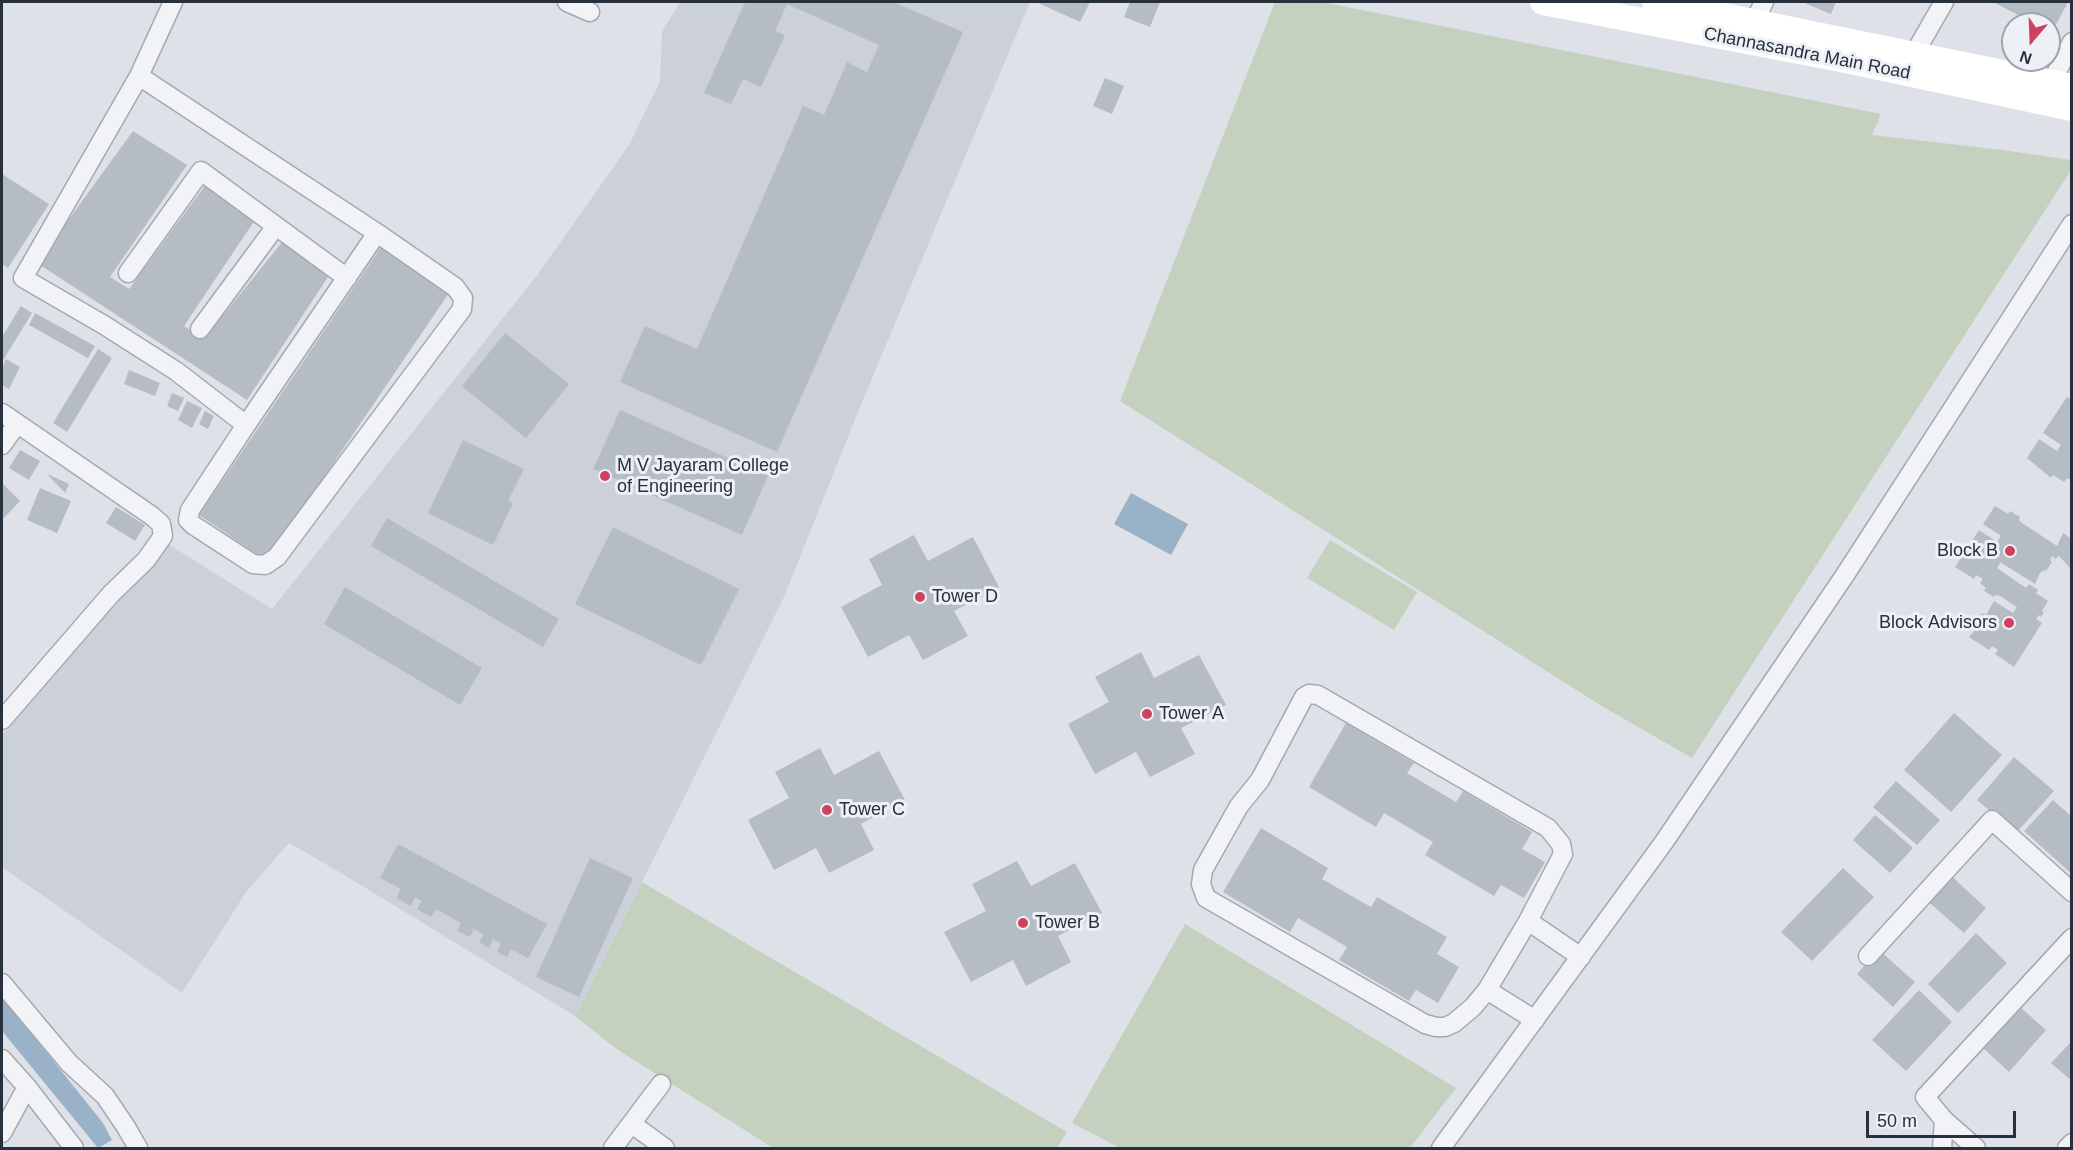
<!DOCTYPE html>
<html>
<head>
<meta charset="utf-8">
<style>
	body { margin:0 }
	#map { position:relative; width:2073px; height:1150px; overflow:hidden; background:#dee2e8; font-family:Arial,sans-serif }
	canvas { display:block }
	.frame { position:absolute; inset:0; border:3px solid #27313e; pointer-events:none }
	.north { position:absolute; left:2001px; top:12px; width:60px; height:60px; box-sizing:border-box; background:#edf1f5; border:2px solid #9ea4ac; border-radius:50%; rotate:199deg; font-size:16px; font-weight:700; line-height:24px; text-align:center; color:#27313e }
	.north::after { content:''; display:block; margin:auto; width:21px; height:27px; background:#cd425e; clip-path:polygon(50% 0,100% 100%,50% 72%,0 100%) }
	.scale { position:absolute; left:1866px; top:1111px; width:150px; height:27px; box-sizing:border-box; border:3px solid #27313e; border-top:0; padding-left:8px; font-size:18px; line-height:21px; white-space:nowrap; color:#27313e; -webkit-text-stroke:4px #edf1f5; paint-order:stroke }
</style>
</head>
<body>
<div id="map">
<canvas width="2073" height="1150"></canvas>
<div class="frame"></div>
<div class="north">N</div>
<div class="scale">50 m</div>
</div>
<script>
const g = document.querySelector('canvas').getContext('2d');
g.lineJoin = 'round';
function fill(path, color) { g.fillStyle = color; g.fill(path, 'evenodd'); }
const toPath = rows => new Path2D(rows.map(r => 'M' + r).join(''));
function stroke(path, color, width, dash) { g.strokeStyle = color; g.lineWidth = width; g.lineCap = dash ? 'butt' : 'round'; g.setLineDash(dash || []); g.stroke(path); }
function drawText(font, color, halo, rows, align = 'center') {
  g.font = font + ' Arial,sans-serif'; g.lineWidth = 6; g.setLineDash([]); g.textBaseline = 'middle'; g.strokeStyle = halo; g.fillStyle = color; for (const [text, x, y, turn = 0] of rows) {
    g.save(); g.translate(x, y); g.rotate((+turn || 0) * Math.PI / 180); g.textAlign = isNaN(turn) ? turn : align; if (halo) g.strokeText(text, 0, 0); g.fillText(text, 0, 0); g.restore();
  }
}
fill(toPath([
	[680,2,1030,2,860,407,784,597,575,1016,346,876,289,843,246,892,182,993,2,867,2,735,168,544,272,609,538,274,629,145,660,81,662,32]
]), '#ccd1d9');
fill(toPath([
	[1275,2,1322,2,1881,114,1872,135,2003,150,2071,160,2071,170,1692,758,1600,705,1120,401],
	[1330,540,1417,592,1394,630,1307,578],
	[642,882,1067,1132,1057,1148,773,1148,618,1050,575,1016],
	[1185,924,1456,1088,1410,1148,1120,1148,1072,1123]
]), '#c5d1bf');
fill(toPath([
	[1131,493,1188,524,1171,555,1114,524],
	[2,997,103,1123,112,1140,98,1148,2,1031]
]), '#99b2c8');
fill(toPath([
	[745,2,893,2,963,32,777,452,620,382,645,326,697,349,803,106,824,115,847,62,867,72,879,45,787,4,775,31,785,35,761,87,743,79,731,104,704,93],
	[1036,2,1090,2,1080,22],
	[1130,2,1160,2,1150,27,1124,17],
	[1802,2,1836,2,1831,14],
	[1993,2,2068,2,2052,32,2049,31,2049,24,2036,24],
	[1105,78,1124,86,1112,114,1093,106],
	[133,131,187,165,110,277,129,289,207,183,257,217,184,326,204,339,283,241,328,277,247,400,37,263],
	[2,174,49,204,8,268,2,264],
	[381,247,449,293,267,561,199,515],
	[21,306,32,313,2,362,2,337],
	[35,313,95,346,88,358,29,325],
	[505,333,569,384,526,438,462,386],
	[98,349,112,358,67,432,53,423],
	[6,359,20,367,9,389,2,385,2,368],
	[129,370,160,383,155,396,124,384],
	[172,393,184,398,178,411,167,406],
	[2067,397,2072,400,2072,481,2067,478,2064,482,2053,475,2051,478,2027,458,2039,439,2057,451,2061,445,2043,433],
	[187,401,202,408,192,428,178,420],
	[620,410,768,476,742,535,593,469],
	[205,411,214,416,208,429,199,424],
	[463,440,524,469,508,501,513,503,493,545,428,513],
	[20,450,40,461,29,480,9,468],
	[47,474,69,484,65,493],
	[2,483,20,501,4,518,2,516],
	[40,488,71,501,57,533,27,520],
	[1995,506,2008,514,2010,511,2020,517,2019,520,2022,523,2057,546,2063,533,2072,539,2072,570,2061,558,2058,556,2056,559,2052,556,2050,560,2052,562,2046,571,2044,570,2040,573,2035,584,2000,562,1999,565,1997,568,2026,588,2029,584,2038,590,2036,593,2048,601,2042,611,2044,612,2041,617,2039,615,2036,619,2042,623,2014,667,1995,654,1998,650,1992,646,1989,650,1969,637,1977,628,1978,623,1976,622,1982,613,1986,615,1994,601,2013,613,2017,607,2000,596,1995,595,1994,597,1984,591,1986,588,1980,583,1983,579,1976,575,1974,579,1955,567,1979,530,1997,542,2001,536,1983,524],
	[116,507,145,525,135,541,106,523],
	[387,518,559,619,543,647,371,546],
	[613,527,739,589,701,665,575,604],
	[914,535,928,561,973,537,999,587,954,611,968,636,923,660,909,635,868,657,841,607,882,585,869,559],
	[345,587,482,668,460,705,324,624],
	[1141,652,1154,678,1199,655,1226,705,1181,728,1195,754,1150,777,1136,752,1095,774,1068,724,1109,702,1095,677],
	[1954,713,2002,755,1951,812,1904,770],
	[1346,723,1414,763,1407,773,1456,802,1463,791,1532,832,1522,849,1545,862,1524,898,1501,885,1494,896,1425,855,1433,842,1384,813,1376,827,1309,787],
	[820,748,834,775,879,751,905,800,861,824,874,850,829,873,816,848,774,870,748,820,789,798,775,772],
	[2014,757,2054,791,2016,833,1977,800],
	[1896,781,1940,820,1917,845,1873,807],
	[2053,800,2072,817,2072,874,2024,831],
	[1875,815,1913,848,1890,873,1853,840],
	[1261,828,1328,868,1322,879,1371,907,1377,897,1447,937,1437,954,1459,967,1438,1003,1416,990,1409,1001,1339,960,1347,947,1298,918,1290,932,1223,892],
	[398,844,547,924,528,958,511,949,507,957,497,952,501,943,493,939,489,948,479,942,484,935,474,929,470,937,457,931,461,923,436,909,431,917,417,909,422,901,415,897,411,906,396,898,401,889,380,878],
	[590,858,633,878,579,997,536,977],
	[1017,861,1031,886,1075,863,1102,913,1058,936,1071,962,1026,986,1013,960,971,982,944,932,986,911,972,884],
	[1843,868,1874,897,1812,961,1781,932],
	[1947,872,1986,908,1964,933,1924,898],
	[1976,933,2007,963,1958,1013,1928,984],
	[1879,950,1915,982,1893,1007,1857,974],
	[1919,990,1952,1022,1906,1071,1872,1040],
	[2019,1006,2046,1030,2009,1072,1982,1047],
	[2072,1041,2072,1081,2051,1063]
]), '#b5bcc4');
const street = toPath([
	[567,2,590,12],
	[1754,22,1764,2],
	[1914,54,1944,2],
	[139,76,377,233,455,287,463,298,462,309,277,557,265,565,253,564,193,525,188,520,190,510,246,425,176,371,104,325,23,278,139,76,173,2],
	[2051,83,2072,42],
	[128,273,201,171,347,278],
	[200,329,276,226],
	[2,413,152,516,161,524,163,536,146,560,111,594,2,720],
	[246,425,377,233],
	[2,445,17,424],
	[1309,694,1318,695,1548,828,1561,844,1563,854,1528,921,1487,990,1473,1007,1454,1023,1445,1027,1436,1027,1425,1024,1206,898,1201,884,1203,870,1239,806,1260,780,1304,697,1309,694],
	[1528,921,1581,957],
	[1868,956,1992,820,2072,892],
	[2,983,69,1063,105,1096,126,1127,138,1148],
	[1487,990,1535,1020],
	[2,1059,27,1087,74,1148],
	[632,1124,665,1148],
	[2,1133,27,1087],
	[613,1148,661,1084],
	[1441,1148,1664,842,1845,575,2072,224],
	[1942,1148,1944,1120],
	[1976,1148,1944,1120,1925,1097,2072,938],
	[2067,1148,2072,1143]
]);
stroke(street, '#a3a9b2', 21);
stroke(street, '#f1f3f6', 18);
stroke(toPath([
	[1543,2,1841,59,2072,108],
	[1655,2,2072,87]
]), '#fff', 26);
for (const [x, y, r, color] of [
	[605,476,6,"#cd425e"],
	[2010,551,6,"#cd425e"],
	[920,597,6,"#cd425e"],
	[2009,623,6,"#cd425e"],
	[1147,714,6,"#cd425e"],
	[827,810,6,"#cd425e"],
	[1023,923,6,"#cd425e"]
]) { const dot = new Path2D(); dot.arc(x, y, r, 0, 2 * Math.PI); g.fillStyle = color; g.fill(dot); stroke(dot, '#edf1f5', 2); }
drawText('18px', '#27313e', '#edf1f5', [
	["Channasandra Main Road",1807,54,11]
]);
drawText('18px', '#27313e', '#edf1f5', [
	["M V Jayaram College",617,466],
	["of Engineering",617,487],
	["Block B",1998,551,"right"],
	["Tower D",932,597],
	["Block Advisors",1997,623,"right"],
	["Tower A",1159,714],
	["Tower C",839,810],
	["Tower B",1035,923]
], 'left');
</script>
</body>
</html>
